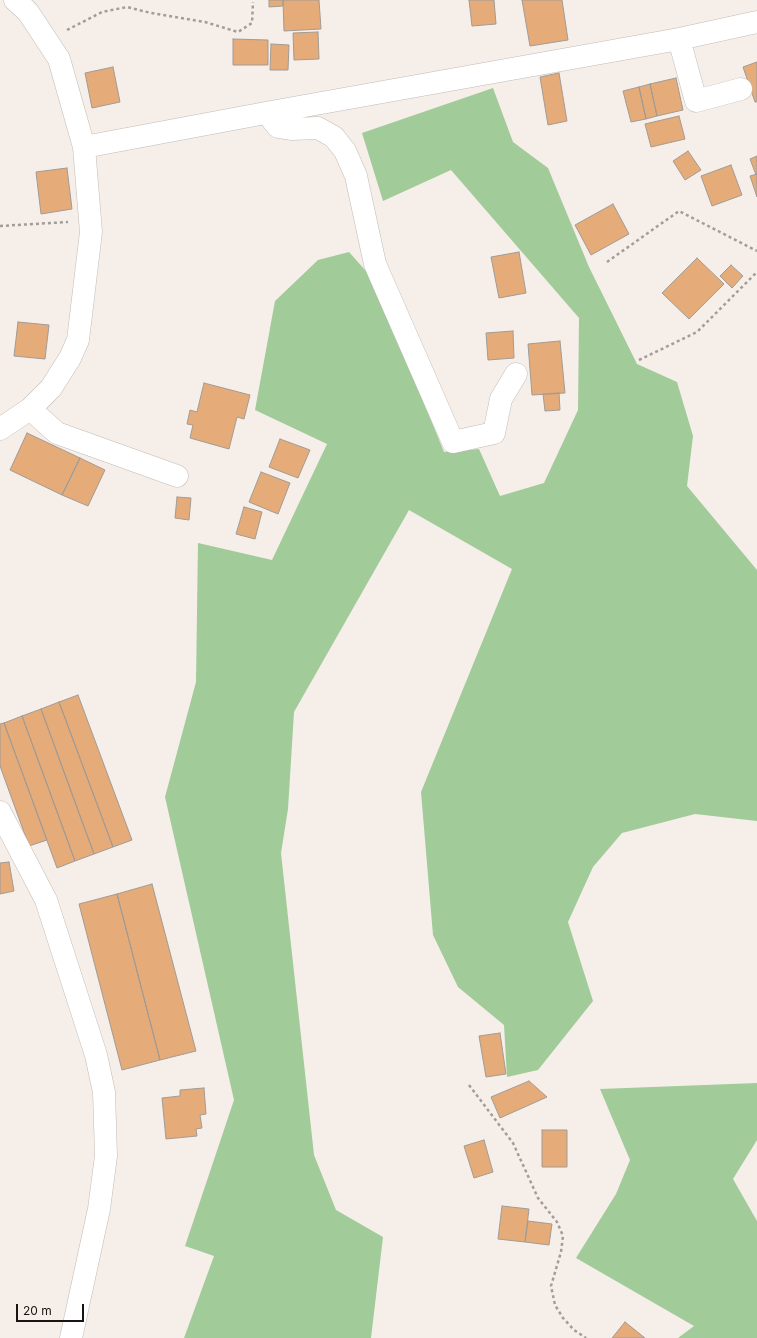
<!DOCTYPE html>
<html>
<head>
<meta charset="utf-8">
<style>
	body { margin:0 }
	#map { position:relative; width:757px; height:1338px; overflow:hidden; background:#f6eee9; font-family:Inter,sans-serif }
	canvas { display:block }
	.scale { position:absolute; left:16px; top:1304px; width:68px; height:18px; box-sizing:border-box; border:2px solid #171413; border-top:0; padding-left:5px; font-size:12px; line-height:14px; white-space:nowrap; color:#171413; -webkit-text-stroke:3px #f6eee9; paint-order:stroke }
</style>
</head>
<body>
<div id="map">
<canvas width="757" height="1338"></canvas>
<div class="scale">20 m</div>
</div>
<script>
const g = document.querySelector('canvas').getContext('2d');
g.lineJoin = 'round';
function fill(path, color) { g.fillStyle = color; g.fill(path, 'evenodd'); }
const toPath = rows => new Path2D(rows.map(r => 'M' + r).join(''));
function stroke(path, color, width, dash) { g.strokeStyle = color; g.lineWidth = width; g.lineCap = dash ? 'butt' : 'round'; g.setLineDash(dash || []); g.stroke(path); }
fill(toPath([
	[493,88,513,142,548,168,589,267,637,364,677,382,693,436,687,486,757,570,757,821,695,814,622,833,593,867,568,922,593,1001,538,1070,507,1077,504,1025,458,987,433,935,421,792,512,569,409,510,294,712,288,809,281,853,314,1155,336,1210,383,1237,371,1338,184,1338,214,1256,185,1246,234,1100,165,797,196,682,198,543,272,560,327,444,255,410,275,301,318,260,349,252,374,280,444,452,479,449,500,496,544,483,578,410,579,318,451,170,383,201,362,133],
	[757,1083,757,1140,733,1179,757,1221,757,1338,678,1338,694,1326,576,1258,616,1194,630,1160,600,1089]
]), '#a1cb99');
const building = toPath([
	[269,0,283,0,283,6,269,7,269,0],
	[283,0,319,0,321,29,284,31,283,0],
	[469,0,494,0,496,24,472,26,469,0],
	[522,0,562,0,568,40,530,46,522,0],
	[318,32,319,59,294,60,293,33,318,32],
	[233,39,268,40,268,65,233,65,233,39],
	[271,44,289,45,288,70,270,70,271,44],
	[757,62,757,102,755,102,743,67,757,62],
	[113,67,120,102,92,108,85,73,113,67],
	[559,73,567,121,548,125,540,77,559,73],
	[676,78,683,110,657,116,650,84,676,78],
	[650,84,657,116,646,119,639,87,650,84],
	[639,87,646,119,631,122,623,91,639,87],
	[679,116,685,139,651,147,645,124,679,116],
	[688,151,701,170,685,180,673,161,688,151],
	[757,156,757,174,756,175,750,159,757,156],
	[731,165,742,195,712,206,701,176,731,165],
	[67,168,72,209,41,214,36,172,67,168],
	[757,174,757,197,750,176,757,174],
	[613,204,629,234,591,255,575,225,613,204],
	[519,252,526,293,499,298,491,257,519,252],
	[697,258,724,284,689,319,662,293,697,258],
	[731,265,743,276,732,288,720,276,731,265],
	[18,322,49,325,45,359,14,356,18,322],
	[513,331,514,358,488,360,486,333,513,331],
	[560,341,565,393,532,395,528,344,560,341],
	[204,383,250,395,244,419,237,417,229,449,190,438,193,425,187,424,190,410,197,412,204,383],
	[559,393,560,410,545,411,543,394,559,393],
	[27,433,80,458,62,495,10,470,27,433],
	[280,439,310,450,298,478,269,467,280,439],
	[80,458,105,470,88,506,62,495,80,458],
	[261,472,290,483,278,514,249,502,261,472],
	[177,497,191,498,189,520,175,518,177,497],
	[244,507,262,512,255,539,236,534,244,507],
	[78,695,132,840,113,847,59,702,78,695],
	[59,702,113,847,94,854,41,709,59,702],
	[41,709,94,854,75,861,22,716,41,709],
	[22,716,75,861,57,868,4,723,22,716],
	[4,723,47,840,29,846,0,766,0,724,4,723],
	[9,862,14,891,0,894,0,863,9,862],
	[152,884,196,1051,160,1060,117,894,152,884],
	[117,894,160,1060,122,1070,79,904,117,894],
	[500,1033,506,1074,486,1077,479,1036,500,1033],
	[529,1081,547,1097,500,1118,491,1097,529,1081],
	[204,1088,206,1114,200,1115,202,1128,196,1129,197,1136,166,1139,162,1098,180,1096,180,1090,204,1088],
	[542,1130,567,1130,567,1167,542,1167,542,1130],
	[484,1140,493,1172,474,1178,464,1146,484,1140],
	[502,1206,529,1209,525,1242,498,1239,502,1206],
	[528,1221,552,1224,549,1245,525,1242,528,1221],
	[625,1322,645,1338,612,1338,625,1322]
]);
fill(building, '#e5ab79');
stroke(building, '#a19b95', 1);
const minor = toPath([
	[679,39,696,101,741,89],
	[271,112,273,121,278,127,291,129,318,128,334,137,345,151,356,176,375,264,453,442,494,433,501,399,516,374],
	[84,147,271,112,679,39,757,22],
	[30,409,57,433,177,476],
	[0,429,30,409,51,388,70,358,78,340,91,232,84,147,59,59,28,12,15,0],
	[0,812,46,900,96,1055,104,1092,106,1156,99,1209,71,1338]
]);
stroke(minor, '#c2bbb6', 23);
stroke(toPath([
	[67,30,102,12,127,7,151,13,205,22,238,32,252,23,253,2],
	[0,226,68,222],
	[607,262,679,211,757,251],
	[639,360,697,332,757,272],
	[469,1085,513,1143,538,1198,557,1222,563,1236,561,1252,551,1286,555,1305,563,1318,574,1330,586,1338]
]), '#a39d99', 2.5, [3, 3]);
stroke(minor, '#fff', 22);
</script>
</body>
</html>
